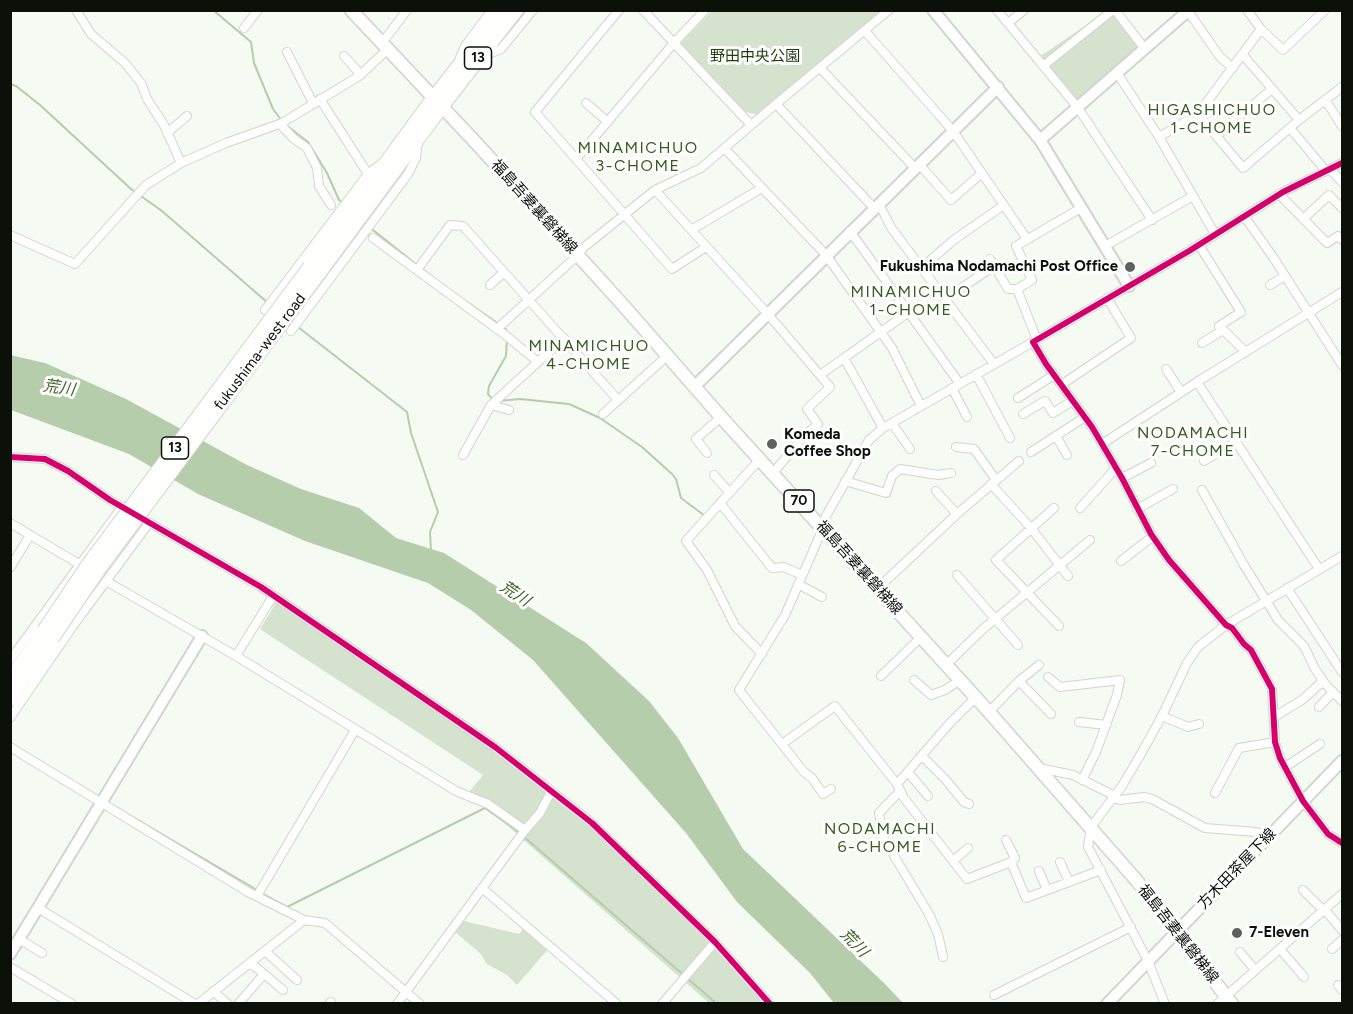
<!DOCTYPE html>
<html>
<head>
<meta charset="utf-8">
<style>
	body { margin:0 }
	#map { position:relative; width:1353px; height:1014px; overflow:hidden; background:#f5fbf2; font-family:Figtree,sans-serif }
	canvas { display:block }
	.frame { position:absolute; inset:0; border:12px solid #0b1009; pointer-events:none }
</style>
</head>
<body>
<div id="map">
<canvas width="1353" height="1014"></canvas>
<div class="frame"></div>
</div>
<script>
const g = document.querySelector('canvas').getContext('2d');
g.lineJoin = 'round';
function fill(path, color) { g.fillStyle = color; g.fill(path, 'evenodd'); }
const toPath = rows => new Path2D(rows.map(r => 'M' + r).join(''));
function stroke(path, color, width, dash) { g.strokeStyle = color; g.lineWidth = width; g.lineCap = dash ? 'butt' : 'round'; g.setLineDash(dash || []); g.stroke(path); }
function drawText(font, color, halo, rows, align = 'center') {
  g.font = font + ' Figtree,"Noto Sans JP",sans-serif'; g.lineWidth = 6; g.setLineDash([]); g.textBaseline = 'middle'; g.strokeStyle = halo; g.fillStyle = color; for (const [text, x, y, turn = 0] of rows) {
    g.save(); g.translate(x, y); g.rotate((+turn || 0) * Math.PI / 180); g.textAlign = isNaN(turn) ? turn : align; if (halo) g.strokeText(text, 0, 0); g.fillText(text, 0, 0); g.restore();
  }
}
fill(toPath([
	[712,11,883,11,757,115,743,111,680,44],
	[1107,11,1121,11,1151,49,1081,110,1039,57],
	[276,603,490,749,589,827,710,944,763,1003,709,1003,469,792,483,775,260,629],
	[464,921,519,934,524,928,549,948,517,985,507,975,487,964,480,953,455,932]
]), '#d5e2ce');
fill(toPath([
	[10,355,45,363,126,399,247,465,301,489,359,508,396,538,444,553,586,643,649,701,678,738,743,849,885,984,903,1003,834,1003,810,973,737,902,686,833,533,660,471,610,428,583,305,541,198,494,129,454,11,410]
]), '#b5cdab');
stroke(toPath([
	[213,10,251,42,254,63,273,109,282,121],
	[10,84,16,86,40,105,131,189,162,211,268,303],
	[286,125,308,142,327,173,339,200,343,203],
	[363,222,417,265],
	[421,268,436,280],
	[467,302,506,329,506,333],
	[298,327,407,412,411,433,438,512,430,532,431,550],
	[492,399,488,394,489,386,506,356,507,339],
	[498,401,520,399,569,404,600,418,642,447,672,474,676,479,681,498,705,516],
	[114,806,257,890],
	[261,893,287,907,485,808,515,829,717,1004]
]), '#b5cdab', 2);
const street = toPath([
	[76,10,91,34,125,63,141,83,147,99,164,125,181,163],
	[619,10,535,112,672,269,706,247],
	[643,10,751,125],
	[997,10,1078,108,1152,220],
	[1115,10,1145,49],
	[1247,10,1261,29,1283,50,1325,10],
	[1188,11,1220,57,1233,68],
	[1008,23,1024,10],
	[244,28,258,10],
	[865,31,953,131,1027,239],
	[382,43,407,10],
	[287,52,313,103],
	[1243,55,1299,120],
	[344,56,361,75],
	[482,57,501,49,533,10],
	[460,58,465,46,492,10],
	[1043,66,1113,10],
	[820,68,915,168],
	[1117,73,1159,137,1215,234],
	[320,99,368,174],
	[1326,101,1342,126],
	[586,103,608,122],
	[1198,114,1243,168,1299,120,1342,87],
	[280,124,294,139,307,148,317,168,319,186,331,205],
	[1290,128,1326,171],
	[167,133,187,116],
	[1216,136,1272,89],
	[1159,137,1198,114,1261,29],
	[725,149,826,255,892,348,921,406],
	[577,158,673,44,705,10],
	[1342,163,1283,192,1189,251,1033,342,1046,364,1092,427,1122,478,1151,534,1169,560,1226,625,1232,628,1244,644,1251,650,1272,689,1275,742,1280,758,1303,801,1328,834,1342,843],
	[919,164,951,200,982,173],
	[1330,169,1342,182],
	[655,190,767,313,830,387,807,409,818,424,804,436,773,473],
	[1280,195,1327,243,1338,236,1342,240],
	[879,204,892,229,994,364],
	[874,208,776,104,889,10],
	[1244,216,1273,257,1342,365],
	[1303,219,1329,195,1342,208],
	[691,230,762,188],
	[850,231,960,384],
	[10,235,75,264,146,185,181,163,226,143,282,123,359,76,388,49],
	[373,238,504,334,538,362],
	[1199,245,1241,312,1219,326,1246,352],
	[1105,246,1193,196],
	[990,259,1008,289,1017,289],
	[921,268,955,239,1004,205],
	[417,270,450,225,463,226,618,400],
	[490,285,504,272],
	[1270,285,1285,276],
	[945,299,994,266],
	[265,310,368,174,381,164],
	[497,329,578,255,583,248,655,190,701,168,776,104],
	[291,331,408,174,416,158,418,141],
	[1037,340,1017,289,1032,280,1016,246,1081,208],
	[1202,343,1223,330],
	[844,358,883,428],
	[1166,369,1181,392],
	[976,374,1010,438],
	[820,375,909,312],
	[1197,382,1319,569],
	[1061,385,1131,338,1107,298],
	[952,388,967,417],
	[1018,398,1054,375],
	[491,405,509,410],
	[603,414,667,356],
	[1023,414,1045,401,1053,413,1072,401],
	[892,423,910,449],
	[1056,436,1067,455],
	[1102,444,1197,382,1342,292],
	[956,447,974,449,996,480],
	[1031,452,1085,417],
	[707,453,696,439,721,417],
	[463,455,491,405,564,338],
	[10,457,45,459,68,471,110,500,261,587,495,747,592,823,715,942,770,1004],
	[760,459,686,541,707,570,735,626,762,654],
	[1204,461,1236,442],
	[714,475,729,492],
	[1122,478,1151,463],
	[845,481,886,493,892,476,900,469,938,475,951,473],
	[991,484,1031,528,1068,576],
	[1202,490,1244,565,1278,620,1304,646,1315,669,1326,685,1342,701],
	[936,491,957,514],
	[720,503,772,568,784,567,802,575],
	[1054,508,996,560,1059,626],
	[1080,508,1116,468],
	[1137,509,1173,489],
	[10,523,79,564],
	[1121,561,1153,536],
	[10,568,30,535],
	[957,575,1018,645],
	[106,581,236,656,273,596],
	[798,584,822,597],
	[1287,588,1342,672],
	[877,589,957,514,1019,461],
	[236,656,456,791,488,804,525,830],
	[10,660,122,507],
	[946,665,983,629,1090,540],
	[881,676,921,637],
	[1048,677,1060,687,1120,680,1117,695,1096,752,1082,780],
	[914,680,931,695,945,690,960,680],
	[1019,681,1051,714],
	[1319,707,1333,692],
	[989,712,1019,681,1039,665],
	[1162,716,1188,727,1199,724],
	[1274,717,1302,700,1323,681],
	[10,718,73,626,149,523],
	[1079,722,1106,725],
	[782,744,835,706,897,784,904,798,967,879,1011,862,1026,898,1101,870],
	[10,747,248,892,304,920,325,923,420,1004],
	[922,756,945,779,964,802,969,804],
	[1285,767,1320,744],
	[1039,768,1073,775,1115,796],
	[908,772,928,796],
	[897,784,950,723,976,697],
	[831,789,823,794,812,778,804,772,739,690,785,615,823,528,826,516,869,440,883,428,1033,342],
	[900,791,879,813,884,839,929,914,938,934,943,957],
	[1215,793,1239,748,1275,742],
	[1114,798,1120,800,1144,797,1152,799,1205,828,1256,832,1269,836],
	[1006,840,1015,858,1011,862],
	[953,861,968,848],
	[1060,862,1069,882],
	[1039,871,1047,890],
	[482,888,617,1004],
	[1303,890,1323,910],
	[257,896,355,730],
	[38,908,195,1004],
	[1324,909,1342,930],
	[19,939,42,953],
	[1280,949,1304,977],
	[1332,949,1342,940],
	[265,951,297,980],
	[1240,952,1255,970],
	[10,967,72,1004],
	[264,974,283,990],
	[1338,985,1342,990],
	[213,991,228,1004],
	[994,995,1131,927],
	[198,1004,304,920],
	[238,1004,264,974,250,963],
	[329,1004,331,1002],
	[397,1004,525,830,540,813,551,792],
	[662,1004,715,942],
	[1165,1004,1148,961,1088,847,1091,827,1122,786,1142,752,1162,716,1187,663,1198,647,1226,625,1342,556],
	[1217,1004,1342,894]
]);
const secondary = toPath([
	[933,10,1040,140,1129,286],
	[1040,140,1189,10],
	[695,386,998,87],
	[10,954,202,636],
	[1107,1004,1342,761]
]);
const primary = toPath([
	[351,10,478,145,623,305,721,417,989,712,1137,881,1232,1004]
]);
const highway = toPath([
	[310,267,433,99,503,10],
	[318,274,441,107,516,10],
	[10,680,44,631],
	[10,699,52,638]
]);
stroke(street, '#d0d6ce', 10);
stroke(secondary, '#d0d6ce', 14);
stroke(primary, '#d0d6ce', 15);
stroke(highway, '#d0d6ce', 16);
stroke(street, '#fefefd', 8);
stroke(secondary, '#fefefd', 10);
stroke(primary, '#fefefd', 12);
stroke(highway, '#fefefd', 14);
const highwayBridge = toPath([
	[44,631,89,564,310,267],
	[52,638,100,567,318,274]
]);
stroke(highwayBridge, '#d0d6ce', 16, []);
stroke(highwayBridge, '#fefefd', 14);
stroke(toPath([
	[1342,163,1283,192,1189,251,1033,342,1046,364,1092,427,1122,478,1151,534,1169,560,1226,625,1232,628,1244,644,1251,650,1272,689,1275,742,1280,758,1303,801,1328,834,1342,843],
	[10,457,45,459,68,471,110,500,261,587,495,747,592,823,715,942,770,1004]
]), '#d6006c', 6);
for (const [x, y, r, color] of [
	[1130,267,6,"#5d625b"],
	[772,444,6,"#5d625b"],
	[1237,933,6,"#5d625b"]
]) { const dot = new Path2D(); dot.arc(x, y, r, 0, 2 * Math.PI); g.fillStyle = color; g.fill(dot); stroke(dot, '#fff', 2); }
for (const [x, y, w] of [
	[478,58,27],
	[175,448,27],
	[799,501,30]
]) { const box = new Path2D(); box.roundRect(x - w / 2, y - 11, w, 22, 4.5); g.fillStyle = '#fff'; g.fill(box); stroke(box, '#0b1009', 1.5); }
drawText('bold 14px', '#0b1009', null, [
	["13",478,58],
	["13",175,448],
	["70",799,501]
]);
drawText('15px', '#203d0e', '#fff', [
	["野田中央公園",755,57]
]);
drawText('15px', '#0b1009', '#fff', [
	["福島吾妻裏磐梯線",534,207,48],
	["fukushima-west road",260,352,-53],
	["福島吾妻裏磐梯線",859,568,48],
	["方木田茶屋下線",1237,869,-46],
	["福島吾妻裏磐梯線",1178,934,52]
]);
drawText('bold 15px', '#0b1009', '#fff', [
	["Fukushima Nodamachi Post Office",1118,267,"right"],
	["Komeda",784,435],
	["Coffee Shop",784,452],
	["7-Eleven",1249,933]
], 'left');
g.letterSpacing = '1.5px';
drawText('16px', '#365c1f', '#fff', [
	["HIGASHICHUO",1212,110],
	["1-CHOME",1212,128],
	["MINAMICHUO",638,148],
	["3-CHOME",638,166],
	["MINAMICHUO",911,292],
	["1-CHOME",911,310],
	["MINAMICHUO",589,346],
	["4-CHOME",589,364],
	["NODAMACHI",1193,433],
	["7-CHOME",1193,451],
	["NODAMACHI",880,829],
	["6-CHOME",880,847]
]);
g.letterSpacing = '0px';
drawText('italic 16px', '#3b6224', '#fff', [
	["荒川",59,388,8],
	["荒川",515,594,34],
	["荒川",854,943,46]
]);
</script>
</body>
</html>
